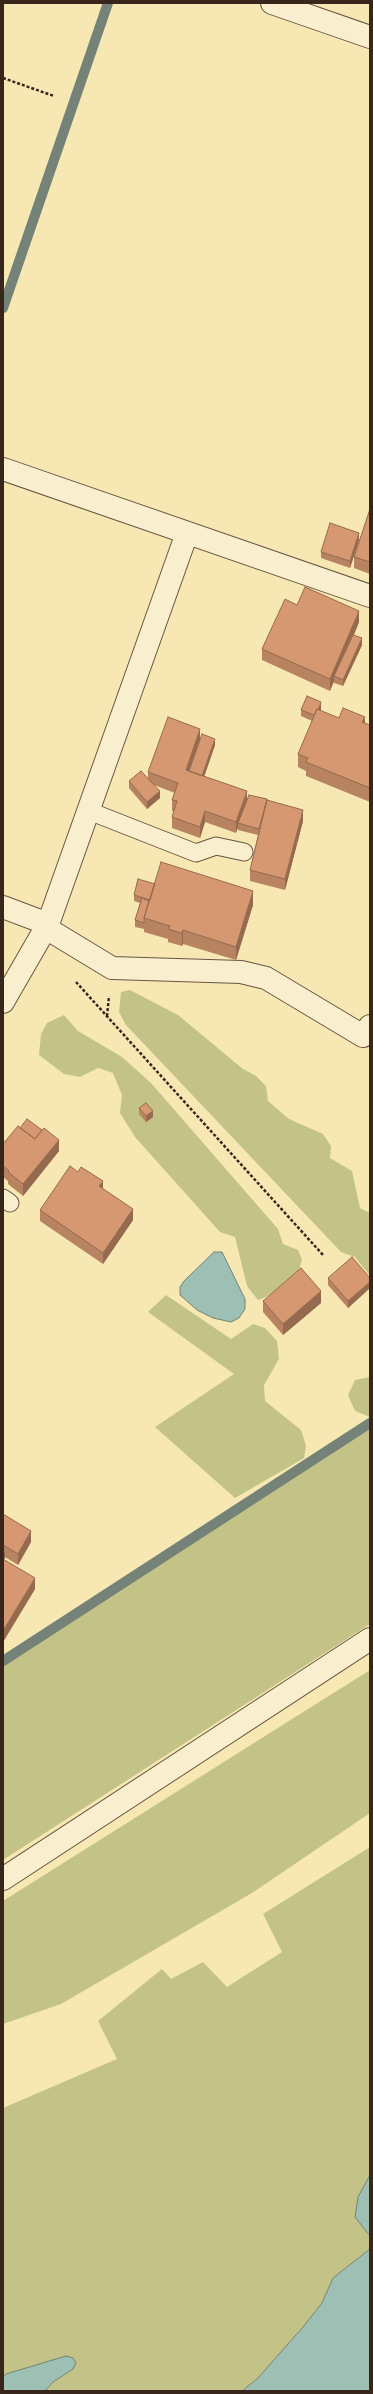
<!DOCTYPE html>
<html>
<head>
<meta charset="utf-8">
<style>
	body { margin:0 }
	#map { position:relative; width:373px; height:2394px; overflow:hidden; background:#f6e7b3; font-family:"Libre Caslon Text",serif }
	canvas { display:block }
	.frame { position:absolute; inset:0; border:4px solid #38261c; pointer-events:none }
</style>
</head>
<body>
<div id="map">
<canvas width="373" height="2394"></canvas>
<div class="frame"></div>
</div>
<script>
const g = document.querySelector('canvas').getContext('2d');
g.lineJoin = 'round';
function fill(path, color) { g.fillStyle = color; g.fill(path, 'evenodd'); }
const toPath = rows => new Path2D(rows.map(r => 'M' + r).join(''));
function stroke(path, color, width, dash) { g.strokeStyle = color; g.lineWidth = width; g.lineCap = dash ? 'butt' : 'round'; g.setLineDash(dash || []); g.stroke(path); }
fill(toPath([
	[130,990,178,1015,243,1069,256,1076,266,1086,268,1101,289,1119,323,1134,331,1146,330,1158,352,1171,360,1208,370,1213,370,1276,355,1257,341,1252,126,1025,119,1012,121,992],
	[64,1015,78,1031,122,1057,151,1083,278,1229,283,1244,298,1250,302,1260,298,1273,266,1297,258,1300,247,1286,235,1237,220,1232,135,1137,120,1113,122,1095,113,1073,98,1068,80,1077,64,1074,39,1055,41,1034,47,1023],
	[166,1295,231,1339,253,1324,265,1328,277,1341,279,1359,264,1385,265,1401,301,1430,306,1446,304,1458,235,1498,155,1427,234,1374,148,1312],
	[370,1377,370,1417,355,1411,348,1395,355,1380],
	[370,1427,370,1624,3,1860,3,1664],
	[370,1670,370,1813,252,1893,61,2004,3,2024,3,1901],
	[370,1847,370,2175,359,2197,366,2231,370,2236,370,2249,333,2278,322,2303,303,2327,257,2379,242,2391,45,2391,53,2382,73,2369,6,2374,3,2377,3,2108,117,2059,98,2021,162,1969,171,1979,203,1962,227,1987,282,1952,263,1914]
]), '#c3c388');
const water = toPath([
	[214,1252,222,1252,245,1299,245,1309,239,1318,231,1322,213,1318,197,1310,180,1295,180,1287,184,1281,214,1252],
	[370,2175,370,2236,355,2217,358,2197,370,2175],
	[370,2249,370,2391,242,2391,257,2379,303,2327,322,2303,333,2278,370,2249],
	[66,2356,73,2358,76,2363,73,2369,53,2382,45,2391,3,2391,3,2377,6,2374,66,2356]
]);
fill(water, '#9ebfb3');
stroke(water, '#758277', 1);
stroke(toPath([
	[3,308,108,3],
	[3,1661,370,1423]
]), '#758277', 10);
const service = toPath([
	[89,811,196,853,216,846,244,852],
	[3,1198,10,1203]
]);
const minor = toPath([
	[272,3,370,37],
	[3,469,370,596],
	[3,907,48,924],
	[46,928,112,968,241,972,266,978,363,1036,370,1026],
	[3,1002,48,924,187,533]
]);
const tertiary = toPath([
	[3,1879,370,1639]
]);
stroke(service, '#685642', 19);
stroke(minor, '#685642', 24);
stroke(tertiary, '#685642', 24);
stroke(toPath([
	[3,78,54,96],
	[76,982,323,1255],
	[107,1016,109,996]
]), '#38261c', 2.5, [3, 2]);
stroke(service, '#f9efce', 17);
stroke(minor, '#f9efce', 22);
stroke(tertiary, '#f9efce', 22);
fill(toPath([
	[370,509,370,574,354,568,354,557],
	[359,540,350,568,321,558,321,552],
	[297,605,359,622,354,635,362,645,343,686,334,683,334,681,330,691,262,660,262,649],
	[321,709,321,711,339,718,365,723,370,725,370,802,306,776,306,771,298,767,298,754,312,721,301,716,301,710],
	[200,739,215,745,204,776,247,799,267,801,303,821,285,890,250,881,250,870,258,835,238,830,238,827,236,833,205,822,200,838,172,828,172,817,174,811,172,811,172,800,175,793,154,785,160,798,147,809,129,788,129,781,148,778,148,772],
	[155,884,253,905,236,960,183,944,182,946,168,942,168,939,144,932,144,928,144,929,135,927,135,920,140,903,134,901,134,895],
	[139,1108,153,1117,146,1122,139,1114],
	[20,1128,59,1151,23,1196,8,1184,8,1181,3,1177,3,1144],
	[103,1189,133,1220,103,1264,40,1221,40,1210],
	[328,1278,370,1278,370,1288,348,1308,328,1285],
	[263,1301,321,1303,283,1335,263,1312],
	[3,1514,31,1542,18,1565,5,1557,4,1560,35,1589,3,1642]
]), '#b78361');
fill(toPath([
	[359,533,359,540,350,568,350,561],
	[359,611,359,622,336,677,334,676,334,681,330,691,330,679],
	[362,638,362,645,343,686,343,680],
	[321,702,321,709,316,722,316,716],
	[365,717,365,731,362,722],
	[200,729,200,740,189,775,186,770],
	[215,739,215,745,201,786,201,779],
	[160,791,160,798,147,809,147,802],
	[247,791,247,802,238,823,238,827,236,833,236,822],
	[303,810,303,821,285,890,285,879],
	[205,811,205,822,200,838,200,827],
	[253,891,253,905,236,960,236,947],
	[183,930,183,944,182,946,182,933],
	[153,1111,153,1117,146,1122,146,1116],
	[59,1140,59,1151,23,1196,23,1184],
	[103,1181,103,1193,99,1186],
	[133,1209,133,1220,103,1264,103,1253],
	[370,1282,370,1288,348,1308,348,1301],
	[321,1291,321,1303,283,1335,283,1324],
	[31,1531,31,1542,18,1565,18,1554],
	[5,1552,5,1558,3,1561,3,1555],
	[35,1578,35,1589,3,1642,3,1631]
]), '#956a4f');
const building = toPath([
	[370,509,370,562,354,557,370,509],
	[330,523,359,533,350,561,321,552,330,523],
	[305,587,359,611,330,679,262,649,285,599,297,605,305,587],
	[353,635,362,638,343,680,334,676,353,635],
	[307,696,321,702,318,710,317,709,314,715,301,710,307,696],
	[343,708,365,717,362,722,370,725,370,788,306,762,308,758,298,754,317,709,339,718,343,708],
	[168,717,200,729,186,770,247,791,236,822,205,811,200,827,172,817,177,801,172,800,178,783,148,772,168,717],
	[202,734,215,739,202,776,189,771,202,734],
	[141,771,160,791,147,802,129,781,141,771],
	[249,795,267,799,259,829,238,823,249,795],
	[267,800,303,810,285,879,250,870,267,800],
	[161,862,253,891,236,947,183,930,182,933,168,929,170,926,144,918,161,862],
	[138,879,155,884,150,900,134,895,138,879],
	[142,898,149,901,144,918,144,923,135,920,142,898],
	[146,1103,153,1111,146,1116,139,1108,146,1103],
	[27,1119,42,1130,35,1139,20,1128,27,1119],
	[18,1126,35,1139,44,1128,59,1140,23,1184,8,1172,9,1171,3,1166,3,1144,18,1126],
	[70,1166,78,1172,81,1167,103,1181,99,1186,133,1209,103,1253,40,1210,70,1166],
	[352,1257,370,1278,370,1282,348,1301,328,1278,352,1257],
	[301,1268,321,1291,283,1324,263,1301,301,1268],
	[3,1514,31,1531,18,1554,3,1545,3,1514],
	[3,1559,35,1578,3,1631,3,1559]
]);
fill(building, '#d59871');
stroke(building, '#956a4f', 1);
</script>
</body>
</html>
